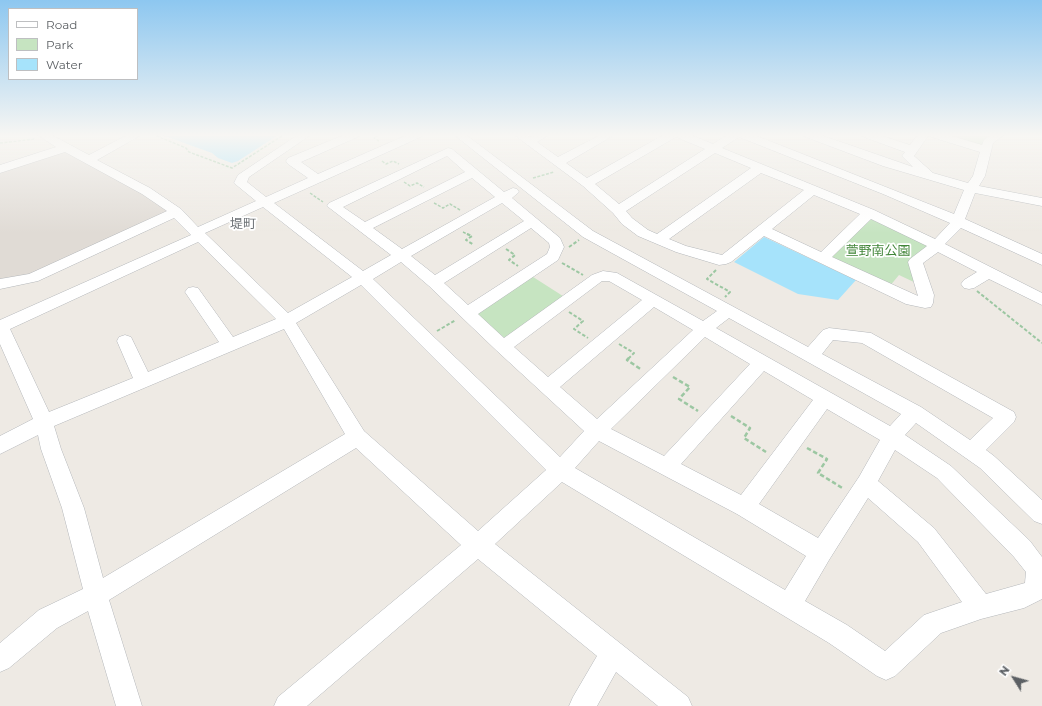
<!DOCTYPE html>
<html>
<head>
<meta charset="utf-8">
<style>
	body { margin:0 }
	#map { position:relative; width:1042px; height:706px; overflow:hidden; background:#eeeae4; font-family:Montserrat,sans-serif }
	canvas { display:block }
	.legend { position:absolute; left:8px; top:8px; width:130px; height:72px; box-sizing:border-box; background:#fff; border:1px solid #bebfc1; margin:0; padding:5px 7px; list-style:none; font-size:12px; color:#5c6064 }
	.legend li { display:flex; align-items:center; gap:8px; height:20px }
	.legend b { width:20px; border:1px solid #bebfc1 }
	.north { position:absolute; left:994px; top:658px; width:40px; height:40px; -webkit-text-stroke:3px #fff; paint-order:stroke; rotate:307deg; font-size:11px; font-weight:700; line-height:16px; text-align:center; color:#5c6064 }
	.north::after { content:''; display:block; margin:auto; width:14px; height:18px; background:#5c6064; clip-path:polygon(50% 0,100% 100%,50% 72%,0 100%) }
</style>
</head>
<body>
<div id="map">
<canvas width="1042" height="706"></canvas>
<ul class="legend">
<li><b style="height:5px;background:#fff"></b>Road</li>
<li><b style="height:11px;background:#c6e4c1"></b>Park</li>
<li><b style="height:11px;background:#a6e3fb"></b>Water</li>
</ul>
<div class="north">N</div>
</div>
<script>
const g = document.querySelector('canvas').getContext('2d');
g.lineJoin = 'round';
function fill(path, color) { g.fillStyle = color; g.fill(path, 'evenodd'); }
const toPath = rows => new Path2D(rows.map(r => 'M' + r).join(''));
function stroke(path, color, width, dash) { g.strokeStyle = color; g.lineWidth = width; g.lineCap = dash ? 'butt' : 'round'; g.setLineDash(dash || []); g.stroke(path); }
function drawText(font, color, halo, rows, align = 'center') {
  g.font = font + ' Montserrat,"Noto Sans JP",sans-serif'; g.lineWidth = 3.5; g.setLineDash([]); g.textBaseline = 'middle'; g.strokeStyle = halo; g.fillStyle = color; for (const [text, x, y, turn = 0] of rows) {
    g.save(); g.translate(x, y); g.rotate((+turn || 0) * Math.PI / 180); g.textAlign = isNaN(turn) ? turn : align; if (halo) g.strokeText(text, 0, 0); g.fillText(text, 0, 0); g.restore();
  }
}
fill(toPath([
	[66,150,169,209,165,214,32,275,0,281,0,170]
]), '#e0dbd5');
fill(toPath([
	[936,134,997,134,982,145],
	[868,219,877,219,931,247,911,260,918,284,899,275,889,287,830,257],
	[530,275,566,298,509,340,499,339,474,316]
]), '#c6e4c1');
fill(toPath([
	[159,134,280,134,238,161,232,163,218,158,212,153],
	[764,237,856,280,838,300,798,294,734,262]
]), '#a6e3fb');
const minor = toPath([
	[36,134,50,134,89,155,129,134,143,134,97,160,150,188,181,209,198,227,256,201,234,183,238,175,299,134,312,134,249,177,247,182,266,197,308,178,288,164,286,161,288,158,346,134,361,134,360,136,301,162,318,174,409,134,424,134,423,136,274,203,363,271,391,255,327,206,329,203,448,148,452,149,504,192,513,188,517,189,519,192,512,198,560,238,564,247,558,260,478,314,504,338,592,275,603,271,617,273,703,321,717,311,583,237,453,134,465,134,593,231,808,347,823,330,829,328,871,333,1014,412,1016,417,1014,422,986,450,994,456,1042,500,1042,524,1034,521,980,468,916,423,905,435,951,466,1030,541,1042,557,1042,599,1024,608,981,619,941,633,895,676,886,680,877,676,829,643,562,482,495,544,688,697,692,706,658,706,616,672,597,706,569,706,573,697,597,656,478,559,307,706,274,706,278,697,461,545,356,448,109,600,142,706,116,706,88,611,57,628,9,668,0,672,0,643,39,610,83,589,62,508,41,449,38,435,0,454,0,436,33,419,0,344,0,320,191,235,174,218,38,281,0,289,0,279,29,274,167,211,142,194,65,152,0,173,0,165,56,147,36,134],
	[447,156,465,172,365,222,343,207,447,156],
	[472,178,495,197,402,249,373,228,472,178],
	[502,203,524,221,435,275,411,256,502,203],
	[263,207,352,277,288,313,205,233,263,207],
	[531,228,549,243,550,247,547,254,468,305,444,283,531,228],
	[198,242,276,319,233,337,198,288,193,287,188,288,185,292,219,342,148,372,131,337,125,335,119,337,117,341,133,378,49,412,10,329,198,242],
	[401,262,429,286,497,351,584,431,560,457,373,279,401,262],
	[602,281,609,281,642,300,548,377,514,347,602,281],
	[361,285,546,470,478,531,364,431,296,323,361,285],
	[654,307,693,330,597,419,560,387,654,307],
	[729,318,901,414,890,426,716,328,729,318],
	[284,329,345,434,103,578,84,508,61,449,54,426,284,329],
	[705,337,750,364,664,456,611,429,705,337],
	[833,340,862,343,993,418,970,440,921,407,822,354,833,340],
	[764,371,813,400,741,495,681,464,764,371],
	[827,409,880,440,859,477,818,538,759,504,827,409],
	[599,441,737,514,806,556,785,590,575,468,599,441],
	[895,450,937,478,1014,557,1026,572,1025,583,986,594,934,528,878,481,895,450],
	[868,498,918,542,962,602,924,615,885,651,847,625,805,601,829,560,868,498],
	[513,134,525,134,530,137,537,134,551,134,537,142,558,157,602,134,616,134,566,163,587,178,665,134,689,134,713,144,728,134,752,134,954,214,964,190,883,166,803,136,802,134,818,134,913,167,902,156,905,152,861,136,860,134,876,134,910,145,918,134,945,134,982,145,984,140,992,134,1005,134,993,143,985,176,979,186,1042,198,1042,206,975,193,965,219,1042,254,1042,265,961,228,945,244,1042,293,1042,305,989,279,974,288,969,289,964,288,961,284,964,280,977,272,938,252,923,263,934,295,933,303,931,307,925,308,906,304,764,236,731,262,726,264,719,265,676,252,638,236,622,224,613,213,583,186,513,134],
	[928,136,980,152,973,176,968,183,933,173,914,156,928,136],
	[676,137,705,149,619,204,595,184,676,137],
	[739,137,883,194,950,223,935,239,874,210,722,148,739,137],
	[715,153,751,168,657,234,648,230,632,218,626,211,715,153],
	[761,173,804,190,722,255,686,246,669,239,761,173],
	[814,195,860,214,821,252,772,229,814,195],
	[871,219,927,246,910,259,908,262,918,296,832,257,871,219]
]);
stroke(minor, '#b4b7ba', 1);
stroke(toPath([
	[152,134,186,148,189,152,232,168,285,134],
	[379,141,374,138,380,134],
	[0,143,35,139],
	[382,161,386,164,393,161,399,164],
	[533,178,554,172],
	[404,182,410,186,417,183,424,187],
	[310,193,323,202],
	[434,203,443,208,450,204,460,210],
	[463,232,469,235]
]), '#9cc7a2', 1.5, [3, 1.5]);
stroke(toPath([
	[467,234,472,236,466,240,474,245],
	[569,247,579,240],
	[506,249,515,255,509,260,518,266],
	[562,263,583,275],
	[716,270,707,279,730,292,725,297],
	[977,291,1042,343],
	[569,312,583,321,574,329,588,338],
	[437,331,456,320],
	[619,344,634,353,628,359]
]), '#9cc7a2', 2, [3.5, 2]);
stroke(toPath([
	[629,358,627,360,642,370],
	[673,377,690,387,679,399,698,411],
	[731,416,750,428,744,438,766,452],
	[807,448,827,459,818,473,844,489]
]), '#9cc7a2', 2.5, [4.5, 2.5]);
fill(minor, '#fff');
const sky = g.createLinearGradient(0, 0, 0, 233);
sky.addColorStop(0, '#8dc7f0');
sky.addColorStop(0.58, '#f7f6f3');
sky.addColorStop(1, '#f7f6f300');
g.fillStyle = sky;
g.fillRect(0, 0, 1042, 233);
drawText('13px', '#6d7276', '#fff', [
	["堤町",243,224]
]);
drawText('13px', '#418539', '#fff', [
	["萱野南公園",878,251]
]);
</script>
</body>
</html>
